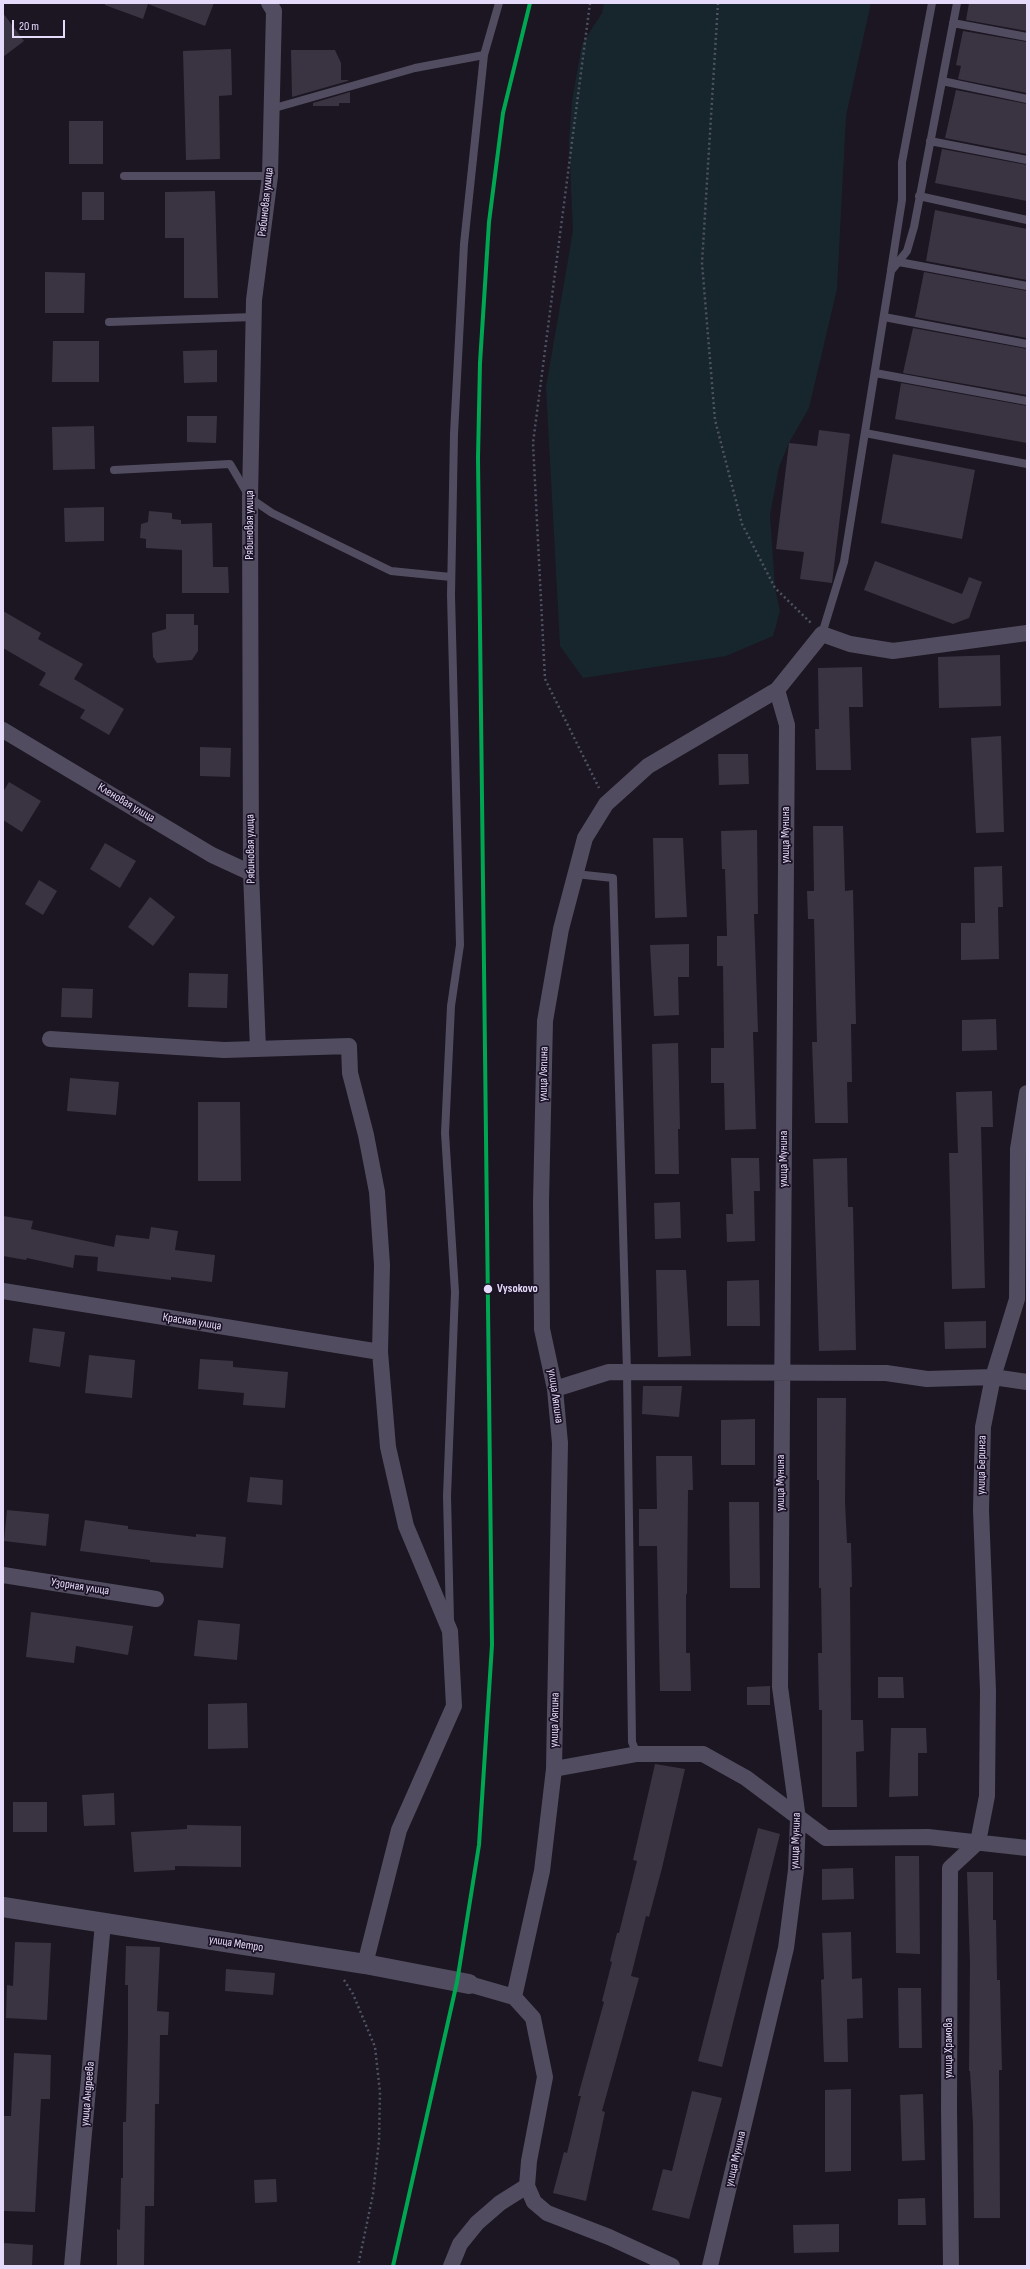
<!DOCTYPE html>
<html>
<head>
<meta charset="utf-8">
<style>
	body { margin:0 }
	#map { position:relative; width:1030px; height:2269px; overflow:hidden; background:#1b1621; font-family:"Sofia Sans Condensed",sans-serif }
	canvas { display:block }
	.frame { position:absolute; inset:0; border:4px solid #e6dafa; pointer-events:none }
	.scale { position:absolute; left:12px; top:20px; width:53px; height:18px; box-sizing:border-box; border:2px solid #e6dafa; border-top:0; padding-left:5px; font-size:12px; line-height:14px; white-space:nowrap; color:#e6dafa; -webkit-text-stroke:3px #1a1225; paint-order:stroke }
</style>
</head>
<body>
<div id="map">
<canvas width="1030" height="2269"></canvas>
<div class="frame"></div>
<div class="scale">20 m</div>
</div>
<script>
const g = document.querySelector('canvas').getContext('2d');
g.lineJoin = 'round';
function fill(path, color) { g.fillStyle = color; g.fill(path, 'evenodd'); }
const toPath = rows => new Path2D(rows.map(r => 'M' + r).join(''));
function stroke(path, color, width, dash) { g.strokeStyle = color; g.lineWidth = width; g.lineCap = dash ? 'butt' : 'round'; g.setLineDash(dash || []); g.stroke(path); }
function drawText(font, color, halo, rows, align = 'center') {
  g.font = font + ' "Sofia Sans Condensed",sans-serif'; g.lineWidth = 3.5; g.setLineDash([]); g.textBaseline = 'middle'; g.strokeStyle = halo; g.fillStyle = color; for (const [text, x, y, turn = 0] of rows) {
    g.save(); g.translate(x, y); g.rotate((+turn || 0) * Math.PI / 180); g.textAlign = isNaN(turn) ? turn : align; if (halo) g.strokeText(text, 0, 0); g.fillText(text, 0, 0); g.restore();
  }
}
fill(toPath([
	[604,3,871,3,846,116,837,289,809,408,789,443,779,467,770,515,775,588,780,611,773,636,726,656,583,678,560,646,546,387,573,231,569,141,572,101,582,44,602,13]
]), '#17262c');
fill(toPath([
	[105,3,214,3,205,26,148,4,143,19,105,5],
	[969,3,1027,3,1027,31,966,20],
	[3,13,24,41,3,57],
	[963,31,1027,42,1027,93,958,79,961,66,956,65],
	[231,49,232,95,219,96,220,159,186,160,183,51],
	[291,50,335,50,341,63,341,80,348,80,348,81,292,97],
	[956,90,1027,104,1027,154,945,138],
	[350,92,350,103,339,103,339,106,313,106,313,103],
	[69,121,103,121,103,164,69,164],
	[942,149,1027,165,1027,201,935,183],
	[215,191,218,298,184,298,184,238,165,238,165,192],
	[82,192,104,192,104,220,82,220],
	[935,210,1027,229,1027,280,926,261],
	[45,272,85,273,84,313,45,313],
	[924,272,1027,291,1027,338,915,317],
	[913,328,1027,349,1027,395,903,373],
	[53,341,99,341,99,382,52,382],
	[217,350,217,382,184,383,183,351],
	[901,383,1027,406,1027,443,895,419],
	[187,416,217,416,216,443,187,442],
	[94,426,95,469,53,470,52,427],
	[819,430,850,434,832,583,800,579,804,552,776,549,789,443,817,446],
	[893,454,975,470,962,539,881,523],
	[104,507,104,541,65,542,64,508],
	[149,511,172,513,172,519,181,520,181,524,212,523,213,567,228,567,229,593,182,593,182,550,146,548,146,539,140,538,141,524,148,522],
	[875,561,962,594,969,577,982,582,969,618,953,624,864,590],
	[3,611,41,633,38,639,83,664,74,679,124,709,109,735,80,718,85,710,39,685,46,673,3,648],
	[166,614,194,614,194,625,198,625,198,651,192,660,157,663,153,657,152,633,166,629],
	[1000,655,1001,706,939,708,938,657],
	[862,667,863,707,849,707,851,770,816,770,815,729,819,729,818,668],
	[1001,736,1004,832,976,833,971,738],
	[200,747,231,748,230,777,200,776],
	[718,754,748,754,749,784,719,785],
	[9,782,41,801,22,832,3,820,3,792],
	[813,826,843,826,845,891,853,890,856,1024,851,1024,852,1082,847,1082,848,1123,815,1123,812,1042,817,1042,814,919,808,919,807,891,814,891],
	[757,830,758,914,754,914,758,1032,753,1032,756,1129,725,1130,724,1083,711,1083,711,1048,724,1048,723,966,717,966,717,936,727,936,725,869,722,869,721,831],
	[653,838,683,838,687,917,655,918],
	[105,843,136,861,120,888,90,869],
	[1002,866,1003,907,998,907,999,959,961,960,961,923,975,923,974,867],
	[39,880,57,891,43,915,25,904],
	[150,897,175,917,153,946,128,927],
	[689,944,689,977,678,977,679,1015,654,1016,650,945],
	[189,973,228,974,227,1008,188,1007],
	[62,988,93,989,92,1018,61,1017],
	[996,1019,997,1050,962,1051,962,1020],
	[678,1043,680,1129,678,1129,679,1174,655,1174,652,1044],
	[70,1078,119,1082,116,1115,67,1111],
	[992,1091,993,1127,981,1127,985,1288,952,1289,949,1153,958,1153,956,1092],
	[198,1102,240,1102,241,1181,198,1181],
	[731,1158,759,1158,760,1191,754,1191,755,1241,727,1242,726,1214,733,1214],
	[847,1158,848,1207,853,1207,856,1350,819,1351,813,1159],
	[680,1202,681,1238,655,1239,654,1203],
	[3,1216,33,1221,31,1229,114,1247,116,1235,149,1239,151,1227,178,1231,175,1250,215,1255,212,1282,171,1277,171,1280,97,1271,98,1257,75,1255,73,1268,27,1258,26,1260,3,1256],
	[656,1270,686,1270,691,1356,658,1357],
	[759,1280,760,1326,727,1326,727,1281],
	[986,1321,986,1348,945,1349,944,1322],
	[33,1328,65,1332,60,1367,29,1362],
	[89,1355,135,1360,132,1398,85,1393],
	[200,1359,233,1361,233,1367,288,1372,285,1408,243,1405,244,1393,198,1389],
	[643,1386,682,1386,679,1417,642,1414],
	[817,1398,846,1398,845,1502,847,1543,851,1543,852,1587,850,1587,851,1720,863,1720,864,1751,856,1752,857,1807,822,1807,822,1710,819,1710,818,1653,822,1653,821,1588,819,1588,819,1480,817,1480],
	[755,1419,755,1465,721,1465,721,1420],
	[656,1456,692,1456,693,1490,688,1490,687,1594,686,1594,686,1653,690,1653,691,1691,660,1691,657,1546,639,1546,639,1509,657,1509],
	[250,1477,283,1480,282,1505,247,1502],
	[729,1502,759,1502,760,1588,730,1588],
	[7,1510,49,1514,46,1546,4,1541],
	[85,1520,128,1526,128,1529,196,1537,196,1534,226,1537,223,1568,150,1562,150,1560,80,1551],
	[31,1612,133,1626,128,1655,76,1646,74,1663,26,1657],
	[198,1620,240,1624,237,1660,194,1656],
	[878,1677,903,1677,904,1698,878,1698],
	[770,1686,770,1705,747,1705,747,1687],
	[247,1703,248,1748,208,1749,208,1704],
	[891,1728,926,1728,927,1753,918,1753,918,1796,889,1797],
	[655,1764,685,1769,662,1868,649,1917,646,1916,631,1976,639,1978,602,2111,605,2112,586,2201,553,2193,564,2152,567,2153,581,2096,578,2096,604,2002,602,2001,612,1962,610,1961,617,1933,619,1933,637,1861,633,1860],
	[114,1793,115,1825,84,1826,82,1795],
	[13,1802,47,1802,47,1832,13,1832],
	[187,1825,241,1826,241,1867,175,1866,175,1870,134,1872,131,1832,187,1829],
	[758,1828,780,1834,722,2067,698,2061],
	[895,1856,919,1856,920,1954,896,1953],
	[853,1868,854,1899,822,1900,822,1869],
	[967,1872,993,1872,993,1920,996,1920,997,1980,1000,1980,1001,2030,1002,2070,999,2070,1000,2218,974,2218,973,2124,970,2071,969,2071,970,1963],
	[851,1932,852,1979,862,1978,863,2018,847,2019,848,2062,824,2062,821,1980,824,1979,822,1933],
	[15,1942,51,1943,47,2020,6,2018,7,1985,13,1986],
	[126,1946,160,1947,157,2011,169,2012,168,2035,160,2035,159,2104,155,2104,154,2206,145,2206,144,2266,117,2266,117,2229,120,2230,121,2178,123,2178,123,2122,126,2122,128,2034,128,1985,125,1985],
	[226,1969,275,1973,273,1995,225,1991],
	[898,1988,921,1988,922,2048,899,2048],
	[14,2053,51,2055,50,2099,41,2099,35,2212,3,2211,4,2116,11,2116],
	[851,2089,851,2171,825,2172,825,2090],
	[692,2091,722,2098,689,2219,652,2210,663,2169,672,2171],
	[923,2094,925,2160,902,2161,900,2095],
	[276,2179,277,2202,255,2203,254,2180],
	[925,2198,926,2225,898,2225,898,2199],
	[839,2224,839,2252,794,2253,793,2225],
	[3,2243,33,2245,32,2266,3,2266]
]), '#3a3442');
stroke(toPath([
	[590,3,533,443,545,679,599,788],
	[718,3,702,263,715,420,742,524,775,588,811,623],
	[344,1980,353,1994,375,2047,380,2092,379,2141,373,2194,358,2266]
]), '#4e5262', 2.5, [2, 3]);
stroke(toPath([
	[953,23,1027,37],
	[484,55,499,3],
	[942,81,1027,99],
	[271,109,415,68,484,55,464,244,454,434,451,595,460,945,451,1006,445,1133,455,1292,447,1496,450,1620],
	[930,141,1027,160],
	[124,176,270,176],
	[919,196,1027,220],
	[899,262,1027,286],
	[891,270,902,200,902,162,932,3],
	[884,317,1027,344],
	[109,322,253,317],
	[875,373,1027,401],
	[865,433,1027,464],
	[114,470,230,464,250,498,272,513,391,571,451,577],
	[822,634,844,562,891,271,907,251,914,227,957,3],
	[575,874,613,878,627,1372,632,1742,637,1754]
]), '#524c60', 8);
stroke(toPath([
	[3,730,212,855,251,873],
	[50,1039,224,1050,349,1046,350,1073,366,1135,377,1192,382,1265,380,1352,388,1447,406,1526,450,1631,454,1706,399,1830,365,1964],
	[258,1049,251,873,250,498,254,300,270,176,274,11,269,3],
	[3,1291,380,1352],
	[555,1389,609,1372,886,1373,927,1379,993,1377,1027,1382],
	[3,1575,156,1599],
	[554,1769,637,1754,703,1754,746,1778,826,1838,928,1837,1027,1848],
	[978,1842,987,1796,988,1691,981,1510,983,1427,993,1377,1017,1299,1018,1149,1027,1093],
	[469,1984,514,1997,533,2018,545,2077,529,2161,527,2186,534,2202,547,2213,609,2237,672,2266],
	[514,1997,542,1871,554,1769,560,1443,555,1389,542,1329,541,1202,545,1021,561,929,585,838,606,804,648,766,777,690,822,634,850,644,893,651,1027,633],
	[72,2266,103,1923],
	[451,2266,460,2244,477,2223,500,2203,527,2186],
	[710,2266,786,1948,796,1870,798,1819,780,1687,787,725,777,690],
	[951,2266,949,2109,950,1868,978,1842]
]), '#524c60', 16);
stroke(toPath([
	[3,1907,365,1964,469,1984]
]), '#524c60', 20);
stroke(toPath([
	[393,2266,457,1982,479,1845,492,1645,478,458,480,363,489,222,503,113,530,3]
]), '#00a651', 4);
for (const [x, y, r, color] of [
	[488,1289,5,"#e6dafa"]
]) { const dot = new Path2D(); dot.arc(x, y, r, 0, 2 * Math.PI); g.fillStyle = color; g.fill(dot); stroke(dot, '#1a1225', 1.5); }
drawText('12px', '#e6dafa', '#1a1225', [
	["Рябиновая улица",266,202,-84],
	["Рябиновая улица",250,525,-90],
	["Кленовая улица",126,803,31],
	["улица Мунина",786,835,-90],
	["Рябиновая улица",251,849,-91],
	["улица Ляпина",544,1074,-89],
	["улица Мунина",784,1159,-90],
	["Красная улица",192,1322,9],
	["улица Ляпина",555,1396,82],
	["улица Беринга",982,1465,-89],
	["улица Мунина",781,1483,-90],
	["Узорная улица",80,1587,9],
	["улица Ляпина",555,1720,-89],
	["улица Мунина",796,1841,-88],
	["улица Метро",236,1944,9],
	["улица Храмова",949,2048,-90],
	["улица Андреева",88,2094,-85],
	["улица Мунина",736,2159,-77]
]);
drawText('bold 12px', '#e6dafa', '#1a1225', [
	["Vysokovo",497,1289]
], 'left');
</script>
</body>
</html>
